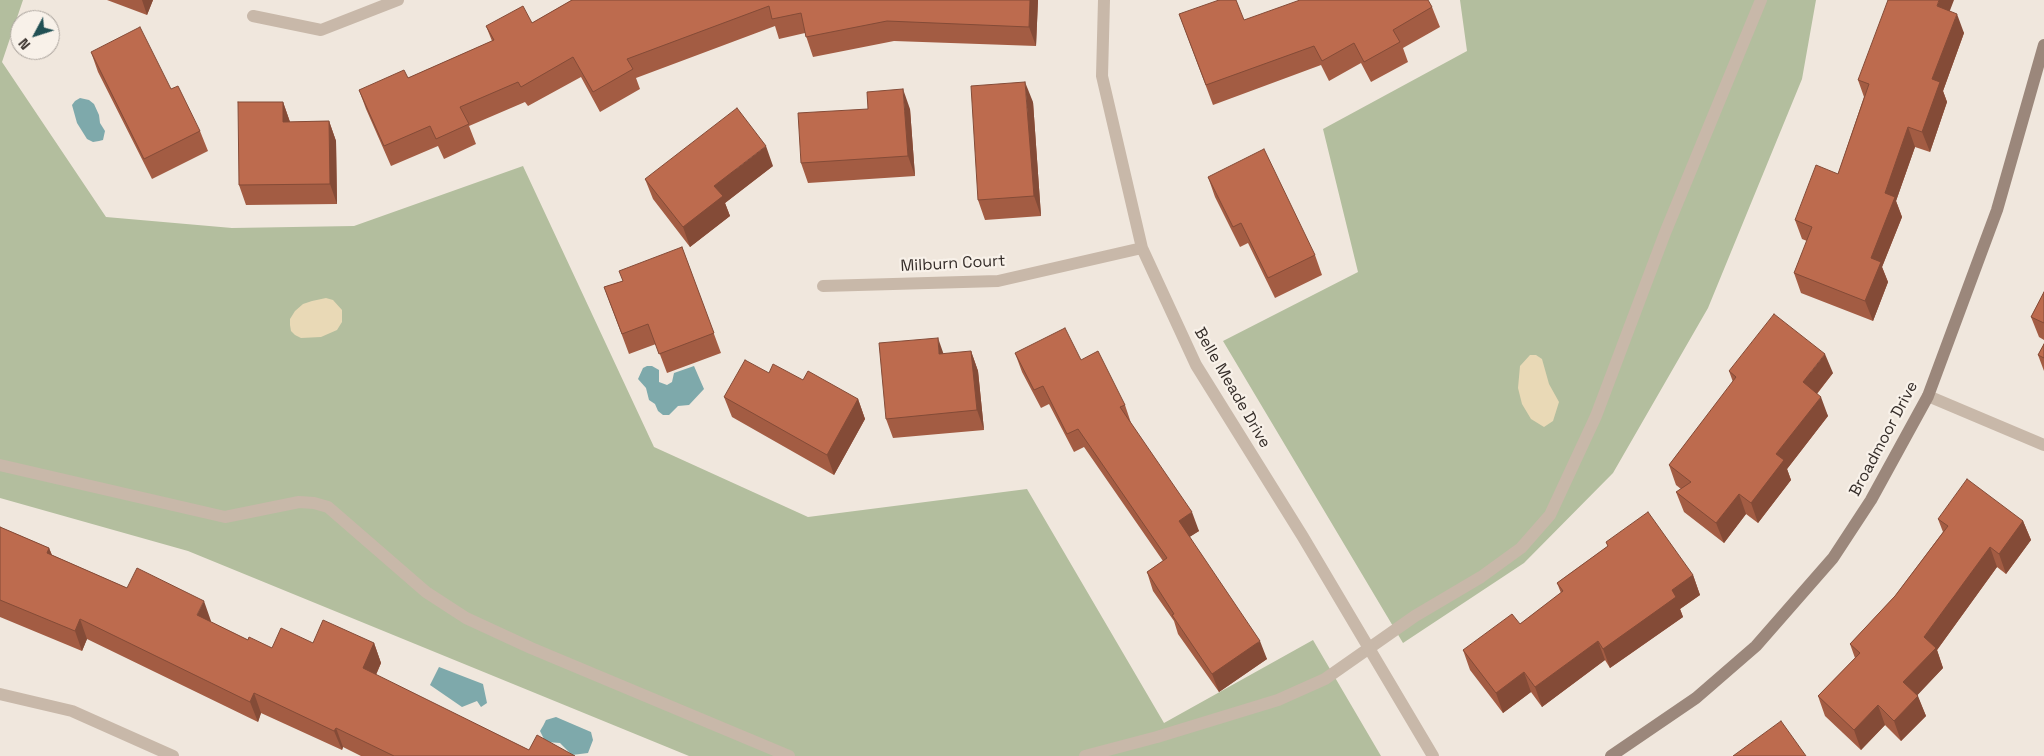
<!DOCTYPE html>
<html>
<head>
<meta charset="utf-8">
<style>
	body { margin:0 }
	#map { position:relative; width:2044px; height:756px; overflow:hidden; background:#f0e7dd; font-family:"Space Grotesk",sans-serif }
	canvas { display:block }
	.north { position:absolute; left:10px; top:10px; width:50px; height:50px; box-sizing:border-box; background:#f8f1e9; border:1px solid #aaa39c; border-radius:50%; rotate:230deg; font-size:14px; font-weight:700; line-height:20px; text-align:center; color:#352d29 }
	.north::after { content:''; display:block; margin:auto; width:18px; height:22px; background:#215054; clip-path:polygon(50% 0,100% 100%,50% 72%,0 100%) }
</style>
</head>
<body>
<div id="map">
<canvas width="2044" height="756"></canvas>
<div class="north">N</div>
</div>
<script>
const g = document.querySelector('canvas').getContext('2d');
g.lineJoin = 'round';
function fill(path, color) { g.fillStyle = color; g.fill(path, 'evenodd'); }
const toPath = rows => new Path2D(rows.map(r => 'M' + r).join(''));
function stroke(path, color, width, dash) { g.strokeStyle = color; g.lineWidth = width; g.lineCap = dash ? 'butt' : 'round'; g.setLineDash(dash || []); g.stroke(path); }
function drawText(font, color, halo, rows, align = 'center') {
  g.font = font + ' "Space Grotesk",sans-serif'; g.lineWidth = 4.5; g.setLineDash([]); g.textBaseline = 'middle'; g.strokeStyle = halo; g.fillStyle = color; for (const [text, x, y, turn = 0] of rows) {
    g.save(); g.translate(x, y); g.rotate((+turn || 0) * Math.PI / 180); g.textAlign = isNaN(turn) ? turn : align; if (halo) g.strokeText(text, 0, 0); g.fillText(text, 0, 0); g.restore();
  }
}
fill(toPath([
	[0,0,23,0,2,62,106,217,232,228,354,226,523,166,654,447,808,517,1027,489,1164,723,1313,640,1381,756,689,756,188,551,0,498],
	[1460,0,1816,0,1802,79,1708,308,1613,473,1524,563,1403,643,1223,341,1358,272,1323,129,1467,51]
]), '#b3be9e');
fill(toPath([
	[326,298,333,300,342,310,342,322,337,330,321,337,301,338,295,335,291,331,290,325,290,319,295,311,303,304,312,301],
	[1530,355,1536,355,1542,359,1549,384,1559,402,1553,421,1544,427,1531,419,1522,404,1518,388,1520,366]
]), '#e9d9b6');
fill(toPath([
	[80,98,89,100,94,104,99,115,100,123,105,131,103,140,99,141,93,142,87,139,77,123,72,105,75,101],
	[647,366,652,366,659,370,659,382,667,385,672,382,674,373,694,366,704,389,689,405,678,406,669,415,663,415,658,411,655,404,649,400,646,388,638,379,643,368],
	[439,667,483,684,487,703,481,707,477,701,462,707,430,685],
	[556,717,591,732,593,740,588,753,572,755,560,743,547,742,544,739,540,731,543,726,546,720]
]), '#7ea9ab');
stroke(toPath([
	[0,465,225,517,299,502,314,503,328,507,426,592,466,618,531,648,789,756],
	[1085,756,1157,737,1278,700,1325,679,1415,616,1481,577,1521,548,1550,515,1596,416,1665,233,1761,0]
]), '#c8b8a9', 12);
stroke(toPath([
	[1104,0,1102,76,1142,248,1196,365,1303,537,1433,756],
	[253,16,321,30,398,0],
	[823,286,998,281,1142,248],
	[1928,396,2044,445],
	[0,694,72,711,173,756]
]), '#c8b8a9', 12);
stroke(toPath([
	[1611,756,1696,698,1756,646,1833,558,1871,500,1928,396,1997,210,2044,45]
]), '#9b877b', 12);
fill(toPath([
	[107,0,153,0,147,15],
	[572,0,1038,0,1036,46,894,41,813,57,805,33,779,39,775,26,636,78,640,89,600,112,581,77,528,106,525,102,469,126,476,144,444,159,438,146,391,166,366,109,359,90,408,78,492,41,486,26,532,23],
	[1432,7,1440,27,1403,48,1408,62,1371,82,1361,63,1329,81,1321,65,1213,105,1179,14,1244,20],
	[1950,11,1964,33,1943,91,1947,102,1930,152,1915,147,1896,201,1902,217,1882,267,1888,282,1873,321,1801,293,1794,273,1807,241,1802,239,1795,220,1838,174,1864,97,1858,80],
	[91,52,200,131,208,151,152,179,98,72],
	[283,102,290,122,329,121,336,141,337,204,246,205,239,185],
	[1033,102,1041,216,985,220,978,200],
	[910,109,915,176,808,183,801,163],
	[773,166,725,203,730,216,690,247,653,199,645,179],
	[1208,177,1315,255,1322,275,1275,298,1248,243,1240,247,1215,197],
	[682,247,721,353,667,373,656,344,629,354,604,287,623,281],
	[2044,292,2044,340,2039,337,2031,317],
	[2044,344,2044,371,2038,355],
	[971,351,978,371,984,430,893,438,886,419],
	[1015,353,1081,360,1125,405,1131,423,1199,531,1189,537,1267,659,1219,692,1178,634,1174,621,1153,591,1147,572,1163,561,1084,447,1074,452,1049,404,1041,408,1022,372],
	[1729,371,1833,373,1817,394,1828,416,1787,469,1791,480,1758,523,1746,514,1724,543,1684,512,1676,492,1681,489,1676,485,1669,465,1733,382],
	[769,373,803,380,858,399,865,419,834,475,732,417,724,397],
	[1938,519,2023,521,2031,540,2006,574,1997,567,1937,650,1943,668,1917,695,1926,716,1901,741,1885,725,1861,750,1825,716,1818,696,1855,658,1850,644,1895,596,1943,532],
	[0,527,49,548,52,555,127,588,211,621,211,622,248,640,272,648,313,643,374,643,381,663,376,675,529,750,575,756,361,756,343,747,342,750,261,713,258,722,87,639,82,651,0,617],
	[1606,542,1693,575,1700,595,1680,609,1683,617,1610,668,1605,660,1542,707,1531,692,1503,713,1470,670,1463,650,1520,624,1561,593,1557,583,1608,546]
]), '#a35c43');
fill(toPath([
	[142,0,153,0,147,15],
	[1030,0,1038,0,1036,46,1029,27],
	[1939,0,1954,0,1944,26,1937,6],
	[1957,14,1964,33,1943,91,1947,102,1930,152,1922,132,1932,79],
	[1025,82,1033,102,1041,216,1034,196],
	[903,89,910,109,915,176,908,156],
	[283,102,290,122,283,122],
	[329,121,336,141,337,204,330,184],
	[1908,127,1915,147,1896,201,1902,217,1882,267,1888,282,1873,321,1865,301,1871,258,1885,193],
	[766,146,773,166,725,203,730,216,690,247,683,227,714,186],
	[938,338,945,358,939,354],
	[971,351,978,371,984,430,977,410],
	[1825,354,1833,373,1810,402,1803,382],
	[1821,397,1828,416,1787,469,1791,480,1758,523,1751,503,1776,454],
	[858,399,865,419,834,475,827,455],
	[1739,494,1746,514,1724,543,1716,523],
	[1192,512,1199,531,1185,540,1179,521],
	[2023,521,2031,540,2006,574,1999,554],
	[1990,547,1997,567,1937,650,1943,668,1911,702,1903,682,1924,637],
	[49,548,57,568,47,553],
	[1693,575,1700,595,1680,609,1683,617,1610,668,1603,649,1672,590],
	[204,601,211,621,204,635,197,615],
	[80,619,87,639,82,651,75,631],
	[1260,641,1267,659,1219,692,1212,674],
	[1598,641,1605,660,1542,707,1535,687],
	[374,643,381,663,370,688,363,668],
	[1524,672,1531,692,1503,713,1496,693],
	[254,693,261,713,258,722,250,702],
	[1918,696,1926,716,1901,741,1894,721],
	[1878,705,1885,725,1861,750,1854,730],
	[336,728,343,747,342,750,334,731]
]), '#844b37');
const building = toPath([
	[572,0,1030,0,1029,27,887,21,806,37,801,13,772,19,769,6,627,59,633,69,593,92,573,57,521,87,518,82,460,107,469,124,436,139,430,126,384,146,359,90,404,70,408,78,494,40,486,26,523,6,532,23,572,0],
	[1219,0,1236,0,1244,20,1300,0,1428,0,1432,7,1393,30,1400,42,1364,62,1354,43,1322,61,1314,46,1206,85,1179,14,1219,0],
	[1888,0,1939,0,1937,6,1957,14,1932,79,1940,82,1922,132,1908,127,1885,193,1895,197,1871,258,1881,262,1865,301,1794,273,1812,227,1795,220,1816,165,1838,174,1869,84,1858,80,1888,0],
	[140,27,171,89,178,86,200,131,144,159,91,52,140,27],
	[1025,82,1034,196,978,200,971,86,1025,82],
	[903,89,908,156,801,163,798,113,868,109,867,92,903,89],
	[238,102,283,102,283,122,329,121,330,184,239,185,238,102],
	[737,108,766,146,714,186,723,196,683,227,645,179,737,108],
	[1264,149,1315,255,1268,278,1241,223,1233,227,1208,177,1264,149],
	[682,247,714,333,659,354,648,324,622,334,604,287,623,281,619,271,682,247],
	[2044,292,2044,323,2031,317,2044,292],
	[1774,314,1825,354,1803,382,1821,397,1776,454,1784,460,1751,503,1739,494,1716,523,1676,492,1691,482,1669,465,1736,377,1729,371,1774,314],
	[1065,328,1081,360,1098,351,1125,405,1120,407,1192,512,1179,521,1260,641,1212,674,1172,615,1174,614,1147,572,1167,558,1078,429,1067,434,1043,386,1034,390,1015,353,1065,328],
	[938,338,939,354,971,351,977,410,886,419,879,343,938,338],
	[2044,344,2044,358,2038,355,2044,344],
	[745,360,769,373,773,364,803,380,808,371,858,399,827,455,724,397,745,360],
	[1967,479,2023,521,1999,554,1990,547,1924,637,1936,648,1903,682,1918,696,1894,721,1878,705,1854,730,1818,696,1860,653,1850,644,1895,596,1948,526,1938,519,1967,479],
	[1648,512,1693,575,1672,590,1676,597,1603,649,1598,641,1535,687,1524,672,1496,693,1463,650,1512,614,1520,624,1563,591,1557,583,1608,546,1606,542,1648,512],
	[0,527,49,548,47,553,127,588,137,568,204,601,197,615,248,640,249,637,272,648,281,628,313,643,323,620,374,643,363,668,529,750,537,735,575,756,394,756,336,728,334,731,254,693,250,702,80,619,75,631,0,600,0,527],
	[1781,721,1806,756,1733,756,1781,721]
]);
fill(building, '#bd6b4e');
stroke(building, '#844b37', 1);
drawText('16px', '#352d29', '#f8f1e9', [
	["Milburn Court",953,264,-3],
	["Belle Meade Drive",1232,388,60],
	["Broadmoor Drive",1884,439,-62]
]);
</script>
</body>
</html>
